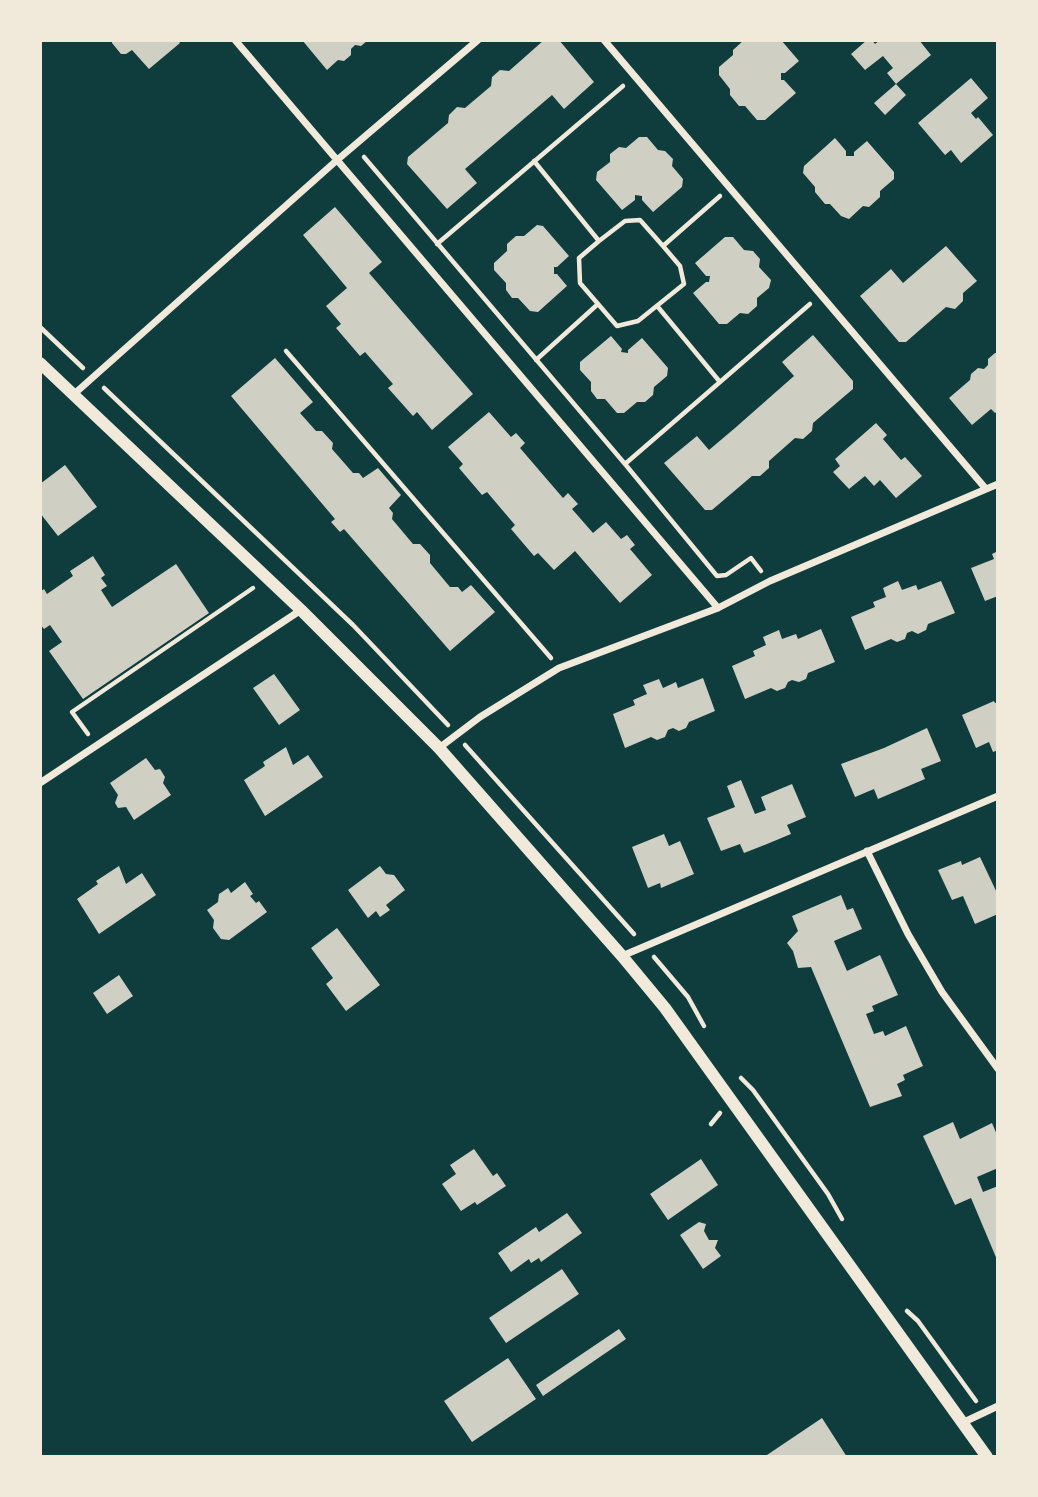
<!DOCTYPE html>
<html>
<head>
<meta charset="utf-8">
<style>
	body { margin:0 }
	#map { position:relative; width:1038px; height:1497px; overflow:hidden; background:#0f3d3e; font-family:"Archivo Narrow",sans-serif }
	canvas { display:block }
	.frame { position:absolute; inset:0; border:42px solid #f1e9da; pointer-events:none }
</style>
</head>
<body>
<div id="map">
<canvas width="1038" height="1497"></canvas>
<div class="frame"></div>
</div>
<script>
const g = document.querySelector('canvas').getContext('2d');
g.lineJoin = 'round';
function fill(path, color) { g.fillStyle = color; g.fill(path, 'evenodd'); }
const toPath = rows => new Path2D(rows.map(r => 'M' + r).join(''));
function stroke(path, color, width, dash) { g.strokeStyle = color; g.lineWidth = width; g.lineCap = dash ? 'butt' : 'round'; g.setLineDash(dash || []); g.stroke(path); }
fill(toPath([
	[112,40,178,40,180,43,149,69,132,50,126,54,121,54,112,43],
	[302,40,368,40,361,46,355,45,351,49,351,55,344,61,338,60,327,70],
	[544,40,559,40,594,82,564,109,552,95,465,169,477,183,447,209,407,164,408,157,448,123,449,115,457,107,465,108,491,86,492,77,500,70,509,71],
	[744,40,781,40,799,61,785,73,781,73,781,80,784,80,796,93,765,120,757,120,745,106,739,106,730,95,730,89,719,75,719,67,733,55,733,50],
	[867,40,872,40,875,44,880,40,919,40,931,55,896,84,887,73,893,68,883,56,865,70,851,54],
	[971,78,988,98,971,113,976,119,978,117,993,135,961,163,951,150,945,155,918,123],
	[896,84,906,95,885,115,874,103],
	[639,137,647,137,658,150,665,151,673,159,672,166,683,179,682,187,653,212,642,200,642,196,635,195,635,200,622,210,596,180,597,172,610,162,610,154,619,147,626,148],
	[835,138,846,151,846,156,854,156,854,152,867,141,894,172,894,179,880,191,880,197,869,207,863,206,849,219,841,216,830,204,825,204,815,192,815,187,803,173,804,166],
	[335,207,382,262,369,273,473,394,432,430,417,412,413,416,388,388,393,384,365,352,360,356,336,328,341,324,326,306,347,288,303,235],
	[537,225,543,226,569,256,557,267,554,267,554,274,557,274,567,286,538,312,530,311,518,298,512,298,506,290,506,283,494,270,494,263,507,251,507,244,516,236,524,236],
	[725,237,733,237,744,250,753,251,760,259,759,267,771,280,769,288,757,298,757,306,748,314,740,313,727,324,719,324,693,293,706,282,709,282,710,276,706,276,695,263],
	[946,246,977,281,963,293,963,301,955,309,946,307,906,342,899,342,860,296,891,269,903,283],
	[813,335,853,381,853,389,813,423,812,431,803,439,795,438,769,461,769,468,760,476,752,476,712,510,705,510,664,463,697,436,709,450,735,428,794,376,782,362],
	[611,336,622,349,621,352,628,353,628,350,642,338,668,368,667,376,654,387,653,395,645,402,637,402,624,413,617,413,605,399,597,399,591,391,591,382,580,370,580,362],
	[995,353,998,353,998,411,995,413,991,409,972,425,949,398,970,380,971,374,978,368,984,369,988,365,988,359],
	[275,358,313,402,300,413,316,431,322,431,333,443,332,449,353,473,359,473,363,478,378,468,401,495,389,508,393,513,392,519,413,544,420,544,430,555,430,563,450,587,458,587,462,592,471,585,495,612,450,651,344,529,340,532,331,522,335,519,231,396],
	[489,412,511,437,516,433,525,443,520,448,563,498,568,493,578,504,572,509,593,533,606,522,621,539,627,535,635,545,630,549,652,575,620,603,575,551,554,570,538,553,534,556,511,529,515,525,487,492,482,495,459,468,463,464,448,447],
	[876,423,887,435,883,439,901,460,905,457,922,476,896,498,880,480,874,486,865,476,849,489,833,472,840,466,835,459],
	[65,465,97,507,58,536,40,513,40,484],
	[998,551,998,596,985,601,971,568,994,559,992,554],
	[93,556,105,575,101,578,107,586,101,590,112,607,176,564,209,613,83,699,49,651,62,642,50,625,44,629,40,624,40,592,44,589,47,594,73,576,70,571],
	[898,581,902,590,916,585,918,590,941,581,955,613,928,624,926,630,918,634,912,631,907,633,905,639,897,642,891,639,865,650,851,617,875,607,873,602,886,597,883,588],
	[821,629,835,662,808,673,806,679,799,682,792,680,788,682,785,688,777,691,771,688,745,699,732,666,755,656,753,651,766,645,763,637,779,630,782,639,796,634,798,639],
	[274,674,300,710,279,725,253,688],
	[703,678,715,711,689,722,686,728,679,731,673,728,668,730,665,737,657,740,651,737,625,748,613,714,635,705,633,700,647,694,643,685,659,679,663,688,676,682,678,688],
	[994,701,995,703,998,702,998,750,993,752,989,742,976,748,962,715],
	[927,728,941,761,921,769,925,779,878,799,874,789,855,797,841,764,884,748],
	[286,747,293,765,308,755,323,777,265,816,244,780,265,766,263,762],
	[146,758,155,770,160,769,165,777,163,783,171,795,134,820,126,807,118,808,115,803,118,795,110,783],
	[741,780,755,814,766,810,761,797,792,784,806,817,787,825,791,834,767,844,744,853,740,844,721,851,707,818,735,807,727,786],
	[664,834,669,846,680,841,694,874,661,888,660,883,648,888,632,847],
	[980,857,998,895,998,914,975,924,963,896,952,900,938,870,961,861,962,865],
	[119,866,126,884,142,873,156,895,99,934,77,899,98,884,96,881],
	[380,866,386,874,394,875,405,890,386,905,390,910,380,917,376,911,368,918,348,890],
	[245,882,253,894,250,896,256,903,259,901,267,912,229,940,221,939,213,928,214,920,207,910,218,902,219,894,228,888,231,893],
	[841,895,847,910,853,908,862,929,834,941,847,971,880,955,898,995,872,1006,874,1011,866,1014,874,1034,883,1031,885,1036,906,1026,923,1066,903,1075,905,1080,897,1084,902,1096,870,1107,811,967,798,968,793,951,787,943,798,931,792,916],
	[337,928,380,985,346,1011,326,984,333,978,311,948],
	[119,975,133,996,107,1014,93,993],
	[953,1122,960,1139,992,1123,998,1137,998,1168,977,1177,983,1192,998,1186,998,1262,971,1198,955,1205,923,1136],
	[474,1149,493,1176,497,1173,506,1186,477,1205,475,1202,461,1211,442,1184,456,1174,450,1165],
	[701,1159,718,1185,668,1220,650,1194],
	[567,1213,582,1233,541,1262,539,1258,531,1263,529,1259,511,1272,498,1253,536,1227,539,1232],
	[699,1222,706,1224,704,1231,709,1240,718,1240,715,1248,721,1256,703,1269,680,1235],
	[562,1269,579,1294,506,1343,489,1318],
	[619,1329,626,1339,543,1396,536,1385],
	[508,1358,536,1399,472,1442,444,1401],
	[822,1418,847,1457,764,1457]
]), '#cfcfc3');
stroke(toPath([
	[364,157,625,464,717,576,726,575,751,558,761,571],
	[534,161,599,241,625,221,640,220,663,246,720,196],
	[599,241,579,258,580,283,617,326,638,321,684,284,680,266,663,246],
	[437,244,623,86],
	[658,307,720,382,810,304],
	[40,327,83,368],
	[286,351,551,658],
	[536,360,598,304],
	[104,388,353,625,448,725],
	[625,464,720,382],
	[88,734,72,712,253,588],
	[465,745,634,934],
	[654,957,688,997,704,1026],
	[741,1078,753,1090,828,1194,842,1219],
	[711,1124,720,1113],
	[907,1311,918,1321,976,1401]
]), '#f1e9da', 4.5);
stroke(toPath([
	[235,40,718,608],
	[604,40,986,489],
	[73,395,336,161,478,40],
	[439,748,480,717,559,668,718,608,770,581,998,484],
	[40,783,301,610],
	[867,851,908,934,942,992,998,1069],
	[622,956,998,796],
	[962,1423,998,1406]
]), '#f1e9da', 7);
stroke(toPath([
	[40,363,301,610,439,748,622,956,665,1008,987,1457]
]), '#f1e9da', 12);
</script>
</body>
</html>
